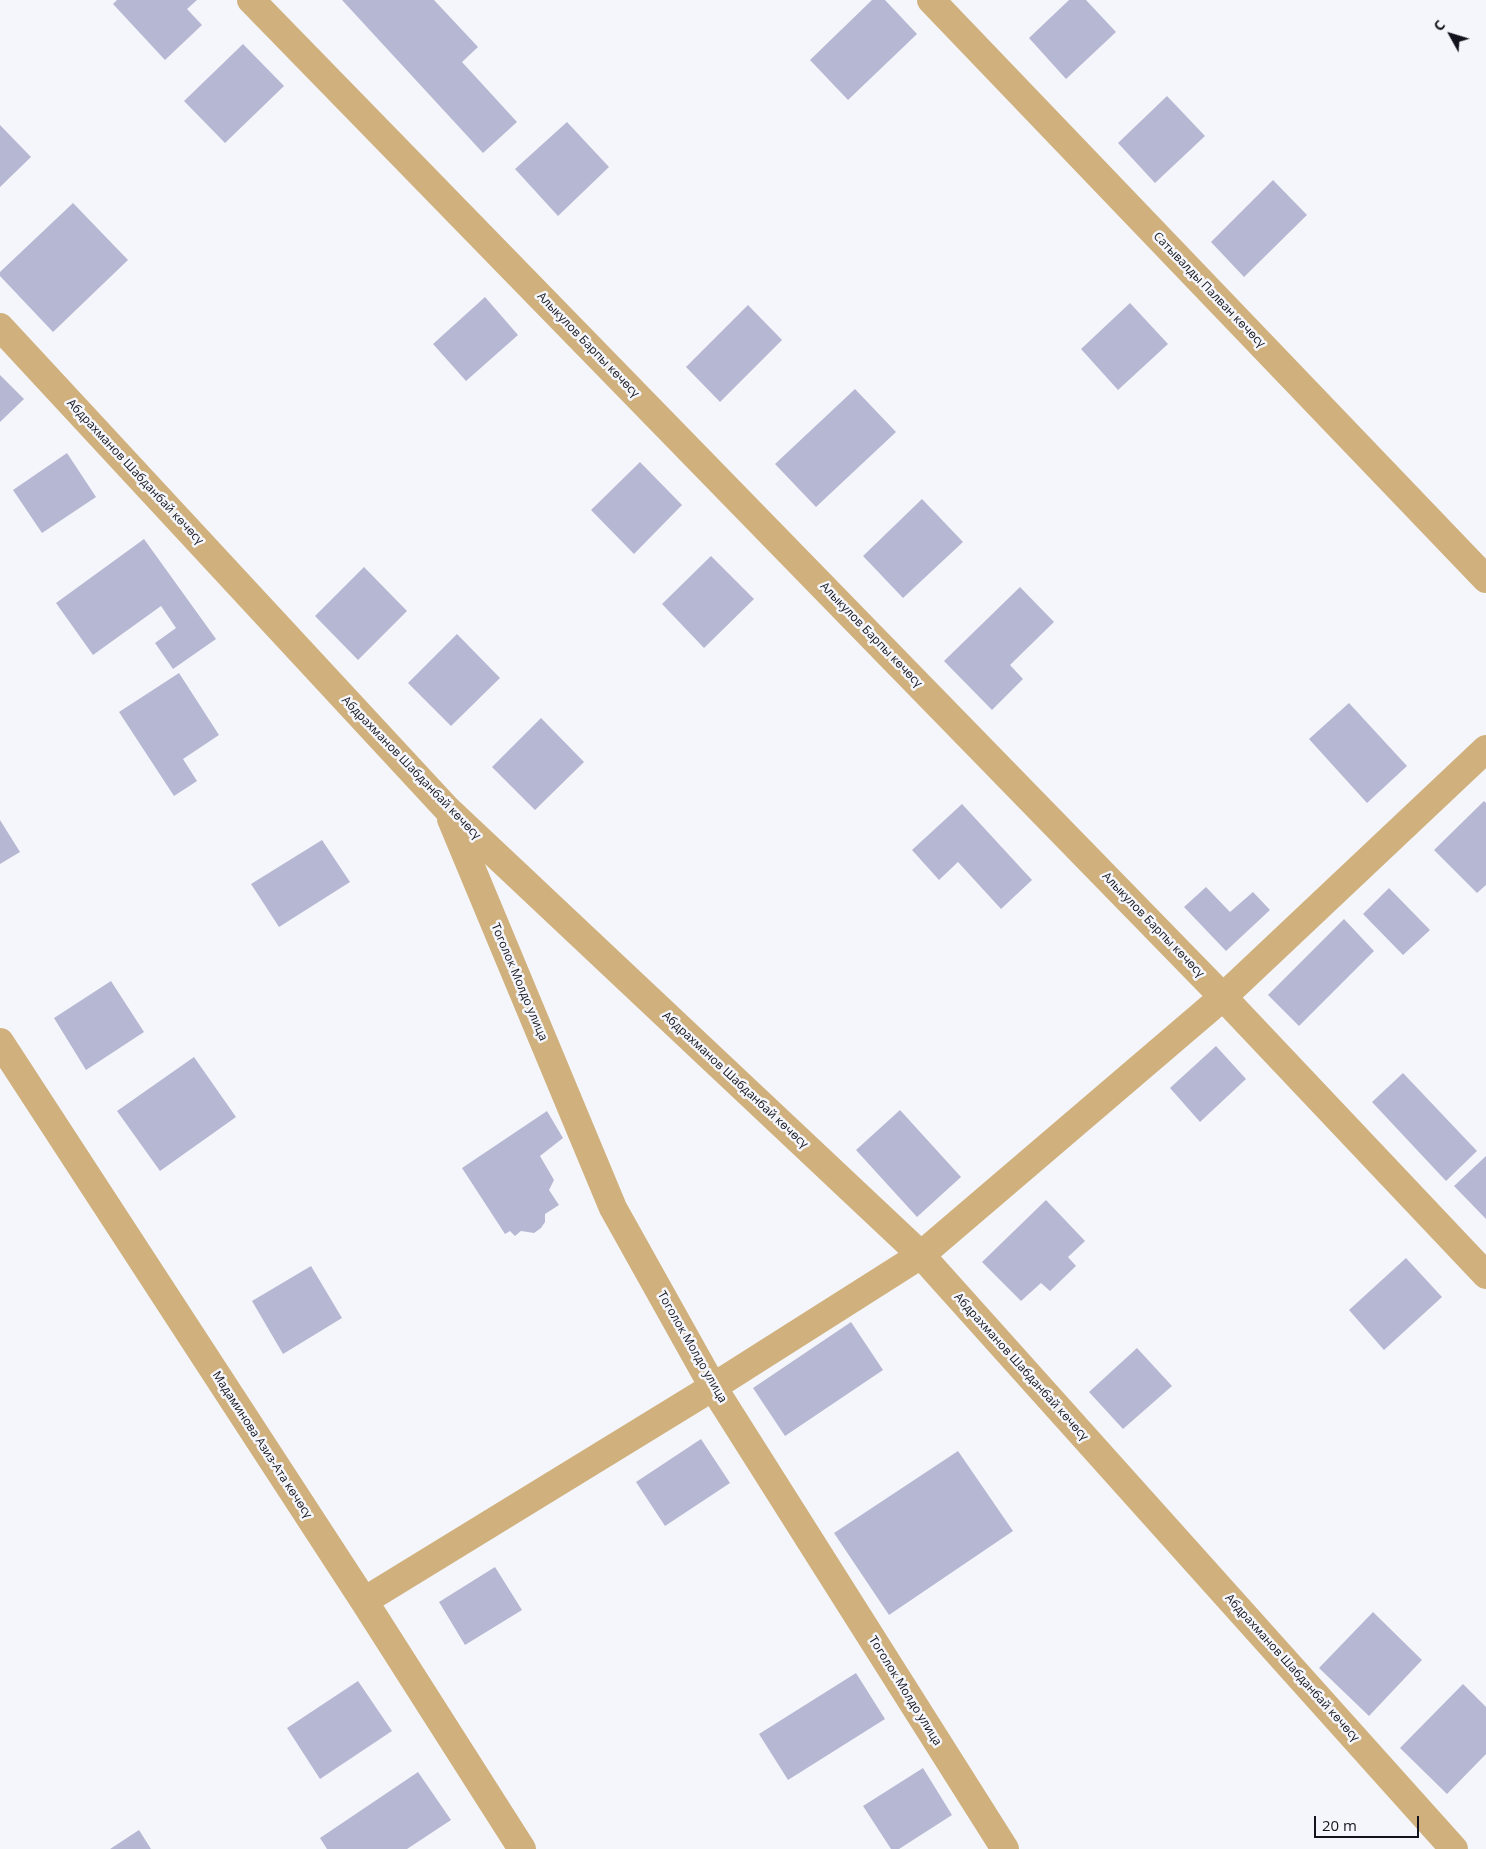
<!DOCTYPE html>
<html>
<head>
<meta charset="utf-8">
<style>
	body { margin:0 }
	#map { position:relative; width:1486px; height:1849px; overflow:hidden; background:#f5f6fb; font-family:"Open Sans",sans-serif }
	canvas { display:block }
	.north { position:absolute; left:1426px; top:10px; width:50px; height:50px; -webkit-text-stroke:4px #f5f6fb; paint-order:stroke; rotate:309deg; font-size:14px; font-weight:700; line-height:20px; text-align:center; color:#13131d }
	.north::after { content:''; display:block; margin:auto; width:18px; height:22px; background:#13131d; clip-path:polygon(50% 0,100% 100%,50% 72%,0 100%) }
	.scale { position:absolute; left:1314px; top:1816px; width:105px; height:22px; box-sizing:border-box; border:2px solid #13131d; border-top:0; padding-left:6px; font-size:15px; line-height:18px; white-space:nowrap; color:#13131d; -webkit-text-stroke:4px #f5f6fb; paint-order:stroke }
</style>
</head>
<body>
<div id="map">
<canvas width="1486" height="1849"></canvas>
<div class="north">С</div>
<div class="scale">20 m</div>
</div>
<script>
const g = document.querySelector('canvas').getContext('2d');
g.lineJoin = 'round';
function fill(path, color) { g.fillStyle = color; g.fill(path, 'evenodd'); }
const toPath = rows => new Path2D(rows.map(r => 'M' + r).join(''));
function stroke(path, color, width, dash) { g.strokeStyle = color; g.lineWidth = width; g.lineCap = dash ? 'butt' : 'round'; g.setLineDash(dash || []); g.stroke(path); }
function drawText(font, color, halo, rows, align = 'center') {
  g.font = font + ' "Open Sans",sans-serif'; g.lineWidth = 5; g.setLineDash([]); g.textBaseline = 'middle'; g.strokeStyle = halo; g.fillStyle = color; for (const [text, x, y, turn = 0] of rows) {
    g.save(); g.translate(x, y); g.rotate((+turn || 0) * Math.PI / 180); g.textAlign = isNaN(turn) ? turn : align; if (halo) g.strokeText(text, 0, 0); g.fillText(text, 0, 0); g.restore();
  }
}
fill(toPath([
	[117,0,197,0,187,9,202,25,165,60,113,4],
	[342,0,434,0,478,47,462,62,517,122,483,153],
	[872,0,885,0,917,34,848,100,810,60],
	[1069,0,1086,0,1116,32,1066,79,1029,38],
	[243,44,284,86,225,143,184,101],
	[1167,96,1205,136,1155,183,1118,143],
	[567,122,609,167,558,216,515,169],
	[0,125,31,157,0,187],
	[1273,180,1307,215,1244,277,1211,242],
	[73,203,128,260,53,332,0,276,0,272],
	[485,297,518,335,466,381,433,344],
	[1130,303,1168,344,1118,390,1081,349],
	[748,305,782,340,720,402,686,367],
	[0,375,24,399,0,422],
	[855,389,896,432,816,507,775,464],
	[67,453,96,497,42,533,13,490],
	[640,462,682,505,634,554,591,510],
	[922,499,963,542,903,598,863,556],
	[144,539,216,639,173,669,155,643,176,628,161,606,93,655,56,603],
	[711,556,754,599,704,648,662,604],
	[364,567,407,611,358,660,315,616],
	[1020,587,1054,622,1010,665,1023,679,992,710,944,661],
	[457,634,500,678,451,726,408,683],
	[179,673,219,735,183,759,197,781,174,796,119,712],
	[1349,703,1407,766,1367,803,1309,739],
	[541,718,584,762,535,810,492,767],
	[1484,801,1486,803,1486,885,1477,893,1434,850],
	[962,804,1032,880,1001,909,958,862,939,880,912,850],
	[0,820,20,852,0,864],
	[322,840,350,882,279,927,251,884],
	[1206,887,1230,912,1253,892,1270,910,1226,951,1184,907],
	[1389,888,1430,930,1403,955,1363,914],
	[1344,919,1374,951,1299,1026,1268,995],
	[111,981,144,1032,86,1070,54,1018],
	[1216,1046,1246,1079,1200,1122,1170,1088],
	[194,1057,236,1117,160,1171,117,1111],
	[1403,1073,1477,1151,1446,1181,1372,1102],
	[900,1110,961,1177,917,1217,856,1150],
	[547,1111,563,1138,540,1156,554,1180,549,1190,559,1205,545,1214,545,1222,541,1228,534,1233,521,1231,515,1236,510,1231,505,1234,462,1168],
	[1486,1156,1486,1219,1454,1186],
	[1046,1200,1085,1241,1068,1257,1076,1266,1050,1291,1041,1283,1021,1301,982,1262],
	[1406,1258,1442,1297,1384,1350,1349,1310],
	[311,1266,342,1318,283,1354,252,1301],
	[851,1322,883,1370,785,1436,753,1388],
	[1137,1348,1172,1386,1123,1429,1089,1392],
	[701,1439,730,1483,665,1526,636,1482],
	[958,1451,1013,1531,889,1615,834,1533],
	[495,1567,522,1610,465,1645,439,1602],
	[1373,1612,1422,1660,1369,1716,1319,1668],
	[856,1673,885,1719,788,1780,759,1734],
	[358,1681,392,1731,320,1779,287,1728],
	[1463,1684,1486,1707,1486,1754,1447,1794,1400,1748],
	[923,1768,952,1815,899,1849,891,1849,863,1806],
	[418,1772,451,1820,407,1849,327,1849,320,1838],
	[139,1830,151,1849,110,1849]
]), '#b6b8d3');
stroke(toPath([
	[251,0,1223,997,1486,1275],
	[931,0,1486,579],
	[0,327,447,809,921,1255,1454,1849],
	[451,819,613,1208,713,1387,1005,1849],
	[0,1042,364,1601,522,1849],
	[364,1601,713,1387,921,1255,1223,997,1486,749]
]), '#d0b17e', 28);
drawText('12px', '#13131d', '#f5f6fb', [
	["Сатывалды Палван көчөсү",1209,290,46],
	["Алыкулов Барпы көчөсү",588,345,46],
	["Абдрахманов Шабданбай көчөсү",135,472,47],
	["Алыкулов Барпы көчөсү",871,635,46],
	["Абдрахманов Шабданбай көчөсү",411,768,46],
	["Алыкулов Барпы көчөсү",1153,925,46],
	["Тоголок Молдо улица",519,982,67],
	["Абдрахманов Шабданбай көчөсү",735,1080,43],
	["Тоголок Молдо улица",692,1347,60],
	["Абдрахманов Шабданбай көчөсү",1021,1367,48],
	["Мадаминова Азиз-Ата көчөсү",262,1445,57],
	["Абдрахманов Шабданбай көчөсү",1292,1668,48],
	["Тоголок Молдо улица",905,1691,58]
]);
</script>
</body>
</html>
